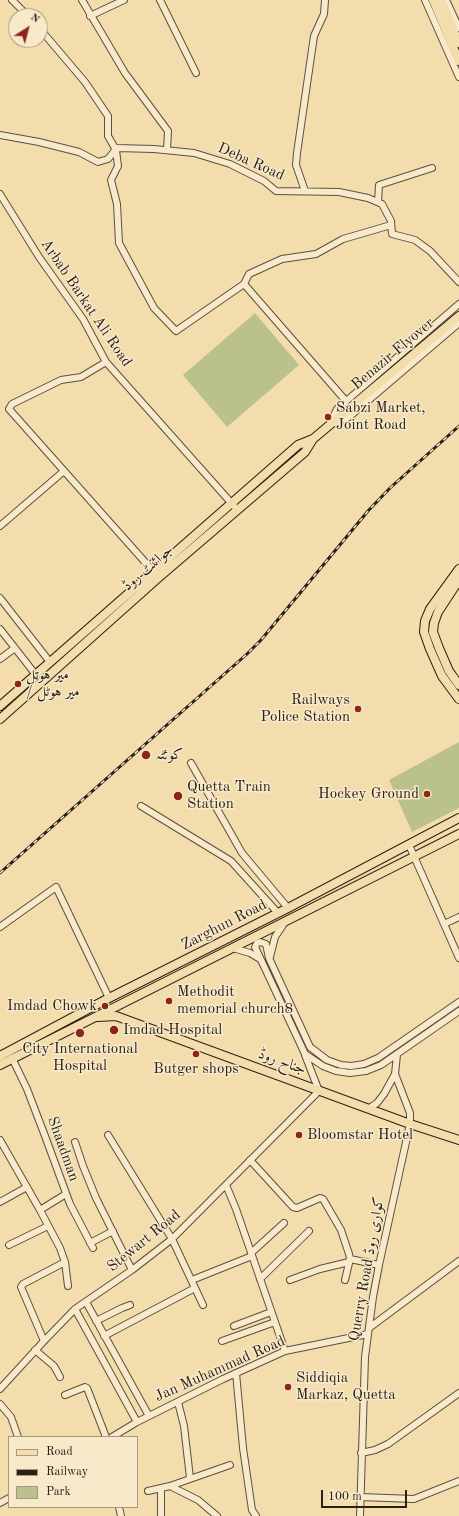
<!DOCTYPE html>
<html>
<head>
<meta charset="utf-8">
<style>
	body { margin:0 }
	#map { position:relative; width:459px; height:1516px; overflow:hidden; background:#f3ddad; font-family:"Old Standard TT",serif }
	canvas { display:block }
	.legend { position:absolute; left:8px; top:1436px; width:130px; height:72px; box-sizing:border-box; background:#f7e9ca; border:1px solid #a59982; margin:0; padding:5px 7px; list-style:none; font-size:12px; color:#2a2017 }
	.legend li { display:flex; align-items:center; gap:8px; height:20px }
	.legend b { width:20px; border:1px solid #a59982 }
	.north { position:absolute; left:8px; top:8px; width:40px; height:40px; box-sizing:border-box; background:#f7e9ca; border:1px solid #a59982; border-radius:50%; rotate:36deg; font-size:11px; font-weight:700; line-height:16px; text-align:center; color:#2a2017 }
	.north::after { content:''; display:block; margin:auto; width:14px; height:18px; background:#8f2418; clip-path:polygon(50% 0,100% 100%,50% 72%,0 100%) }
	.scale { position:absolute; left:321px; top:1490px; width:86px; height:18px; box-sizing:border-box; border:2px solid #2a2017; border-top:0; padding-left:5px; font-size:12px; line-height:14px; white-space:nowrap; color:#2a2017; -webkit-text-stroke:3px #f7e9ca; paint-order:stroke }
</style>
</head>
<body>
<div id="map">
<canvas width="459" height="1516"></canvas>
<ul class="legend">
<li><b style="height:5px;background:#f3ddad"></b>Road</li>
<li><b style="height:5px;background:#2a2017"></b>Railway</li>
<li><b style="height:11px;background:#bac18a"></b>Park</li>
</ul>
<div class="north">N</div>
<div class="scale">100 m</div>
</div>
<script>
const g = document.querySelector('canvas').getContext('2d');
g.lineJoin = 'round';
function fill(path, color) { g.fillStyle = color; g.fill(path, 'evenodd'); }
const toPath = rows => new Path2D(rows.map(r => 'M' + r).join(''));
function stroke(path, color, width, dash) { g.strokeStyle = color; g.lineWidth = width; g.lineCap = dash ? 'butt' : 'round'; g.setLineDash(dash || []); g.stroke(path); }
function drawText(font, color, halo, rows, align = 'center') {
  g.font = font + ' "Old Standard TT",Amiri,serif'; g.lineWidth = 3; g.setLineDash([]); g.textBaseline = 'middle'; g.strokeStyle = halo; g.fillStyle = color; for (const [text, x, y, turn = 0] of rows) {
    g.save(); g.translate(x, y); g.rotate((+turn || 0) * Math.PI / 180); g.textAlign = isNaN(turn) ? turn : align; if (halo) g.strokeText(text, 0, 0); g.fillText(text, 0, 0); g.restore();
  }
}
fill(toPath([
	[255,313,299,365,227,427,183,375],
	[459,742,459,808,412,832,389,780]
]), '#bac18a');
const minor = toPath([
	[12,0,28,16],
	[82,0,125,73,168,131,167,150],
	[160,0,196,73],
	[425,0,459,77],
	[446,0,459,28],
	[90,16,124,0],
	[40,29,85,82,108,116,108,136,116,150,118,166,111,180,117,204,119,243,154,308,176,331,244,284,249,274,282,259,316,254,343,239,391,225],
	[0,135,39,142,79,152,98,162,108,159,117,148,154,149,194,153,230,164,264,181,276,191,339,192,368,198,382,204,391,221,392,234,415,240,430,251,459,282],
	[305,191,296,165,297,153,314,36,324,14,325,0],
	[0,194,39,257,83,319,106,362,234,506],
	[378,202,379,185,432,168],
	[244,284,346,401],
	[106,362,81,377,61,380,12,404,9,409,153,571],
	[330,423,337,409,459,304],
	[335,423,349,417,459,323],
	[0,526,64,471],
	[0,598,50,662],
	[0,629,36,675],
	[0,659,15,648],
	[191,763,242,853,288,908],
	[141,806,231,861,278,913],
	[409,845,459,958],
	[444,924,459,917],
	[0,927,56,887,109,998],
	[233,948,250,953,260,959],
	[270,957,275,937,285,922],
	[459,1002,378,1058,364,1064,351,1066,341,1065,327,1060,310,1047,269,958,266,944,260,942,257,943,255,947,305,1054,323,1066,336,1071,350,1073,366,1071,381,1065,459,1011],
	[12,1058,27,1089,45,1136,70,1204,93,1248],
	[368,1109,377,1103,384,1094,395,1074],
	[108,1135,172,1239,203,1305],
	[0,1140,40,1210,60,1248,65,1262,68,1286],
	[75,1142,83,1166,96,1198,132,1270],
	[250,1160,293,1207,297,1208,320,1198,323,1199,341,1230,349,1254,350,1259,345,1280],
	[226,1185,236,1209,285,1351],
	[0,1202,27,1187],
	[40,1210,66,1194],
	[90,1243,113,1231],
	[9,1245,48,1226],
	[251,1253,284,1223],
	[350,1259,379,1265],
	[260,1279,309,1231],
	[192,1280,252,1256],
	[290,1280,320,1269,349,1262],
	[86,1302,149,1416],
	[75,1309,137,1422],
	[96,1321,122,1308,130,1305],
	[234,1326,271,1312],
	[369,1328,459,1261],
	[104,1336,195,1288],
	[44,1341,21,1287,23,1284,65,1262],
	[222,1341,275,1322],
	[35,1350,54,1366,60,1377],
	[236,1373,243,1448,252,1510,256,1516],
	[0,1389,44,1341,75,1309,132,1270,172,1239,319,1091,305,1055],
	[65,1395,85,1387,87,1388,106,1437],
	[178,1402,184,1426,190,1478],
	[0,1404,11,1417,18,1437],
	[112,1437,137,1422,223,1379,285,1351,368,1334],
	[361,1453,375,1450,388,1444,459,1393],
	[170,1486,198,1500,217,1516],
	[161,1488,161,1516],
	[148,1491,170,1486,230,1465],
	[360,1497,414,1499,459,1481],
	[0,1503,9,1498],
	[119,1507,121,1516],
	[360,1516,365,1357,373,1297,379,1265,410,1124,410,1113,395,1074,397,1055]
]);
const major = toPath([
	[433,0,459,61],
	[441,0,459,43],
	[459,569,430,609,425,621,424,632,430,649,442,676,459,699],
	[459,580,438,612,434,623,433,632,439,648,449,671,459,685],
	[0,706,298,445,313,439,459,316],
	[0,719,158,578,305,452,313,439],
	[98,1017,116,1016,410,1124,459,1140],
	[0,1056,109,998,288,908,459,818],
	[0,1065,459,834]
]);
stroke(minor, '#5c4f3c', 8);
stroke(major, '#2a2017', 10);
stroke(minor, '#f7e9ca', 6);
stroke(major, '#f3ddad', 8);
const rail = toPath([
	[0,873,247,654,261,640,368,511,390,488,459,426]
]);
stroke(rail, '#2a2017', 3);
stroke(rail, '#f7e9ca', 1.5, [4.5]);
for (const [x, y, r, color] of [
	[328,417,4,"#8f2418"],
	[18,684,4,"#8f2418"],
	[358,709,4,"#8f2418"],
	[146,755,5,"#8f2418"],
	[427,794,4,"#8f2418"],
	[178,796,5,"#8f2418"],
	[169,1001,4,"#8f2418"],
	[105,1006,4,"#8f2418"],
	[114,1030,5,"#8f2418"],
	[80,1033,5,"#8f2418"],
	[196,1054,4,"#8f2418"],
	[299,1135,4,"#8f2418"],
	[288,1387,4,"#8f2418"]
]) { const dot = new Path2D(); dot.arc(x, y, r, 0, 2 * Math.PI); g.fillStyle = color; g.fill(dot); stroke(dot, '#f7e9ca', 1.5); }
drawText('15px', '#2a2017', '#f7e9ca', [
	["Deba Road",251,162,24],
	["Arbab Barkat Ali Road",86,303,56],
	["Benazir Flyover",393,354,-40],
	["جوائنٹ روڈ",148,568,-41],
	["Zarghun Road",224,925,-27],
	["جناح روڈ",282,1062,20],
	["Shaadman",63,1149,70],
	["Stewart Road",144,1241,-39],
	["Querry Road کواری روڈ",367,1269,-80],
	["Jan Muhammad Road",220,1369,-24]
]);
drawText('15px', '#2a2017', '#f7e9ca', [
	["Sabzi Market,",336,408],
	["Joint Road",336,425],
	["میر هوټل",26,675],
	["/ میر ہوٹل",26,692],
	["Railways",350,700,"right"],
	["Police Station",350,717,"right"],
	["کوئٹہ",155,755],
	["Quetta Train",187,787],
	["Station",187,804],
	["Hockey Ground",419,794,"right"],
	["Methodit",177,992],
	["memorial church8",177,1009],
	["Imdad Chowk",97,1006,"right"],
	["Imdad Hospital",123,1030],
	["City International",80,1049,"center"],
	["Hospital",80,1066,"center"],
	["Butger shops",196,1069,"center"],
	["Bloomstar Hotel",307,1135],
	["Siddiqia",296,1378],
	["Markaz, Quetta",296,1395]
], 'left');
</script>
</body>
</html>
